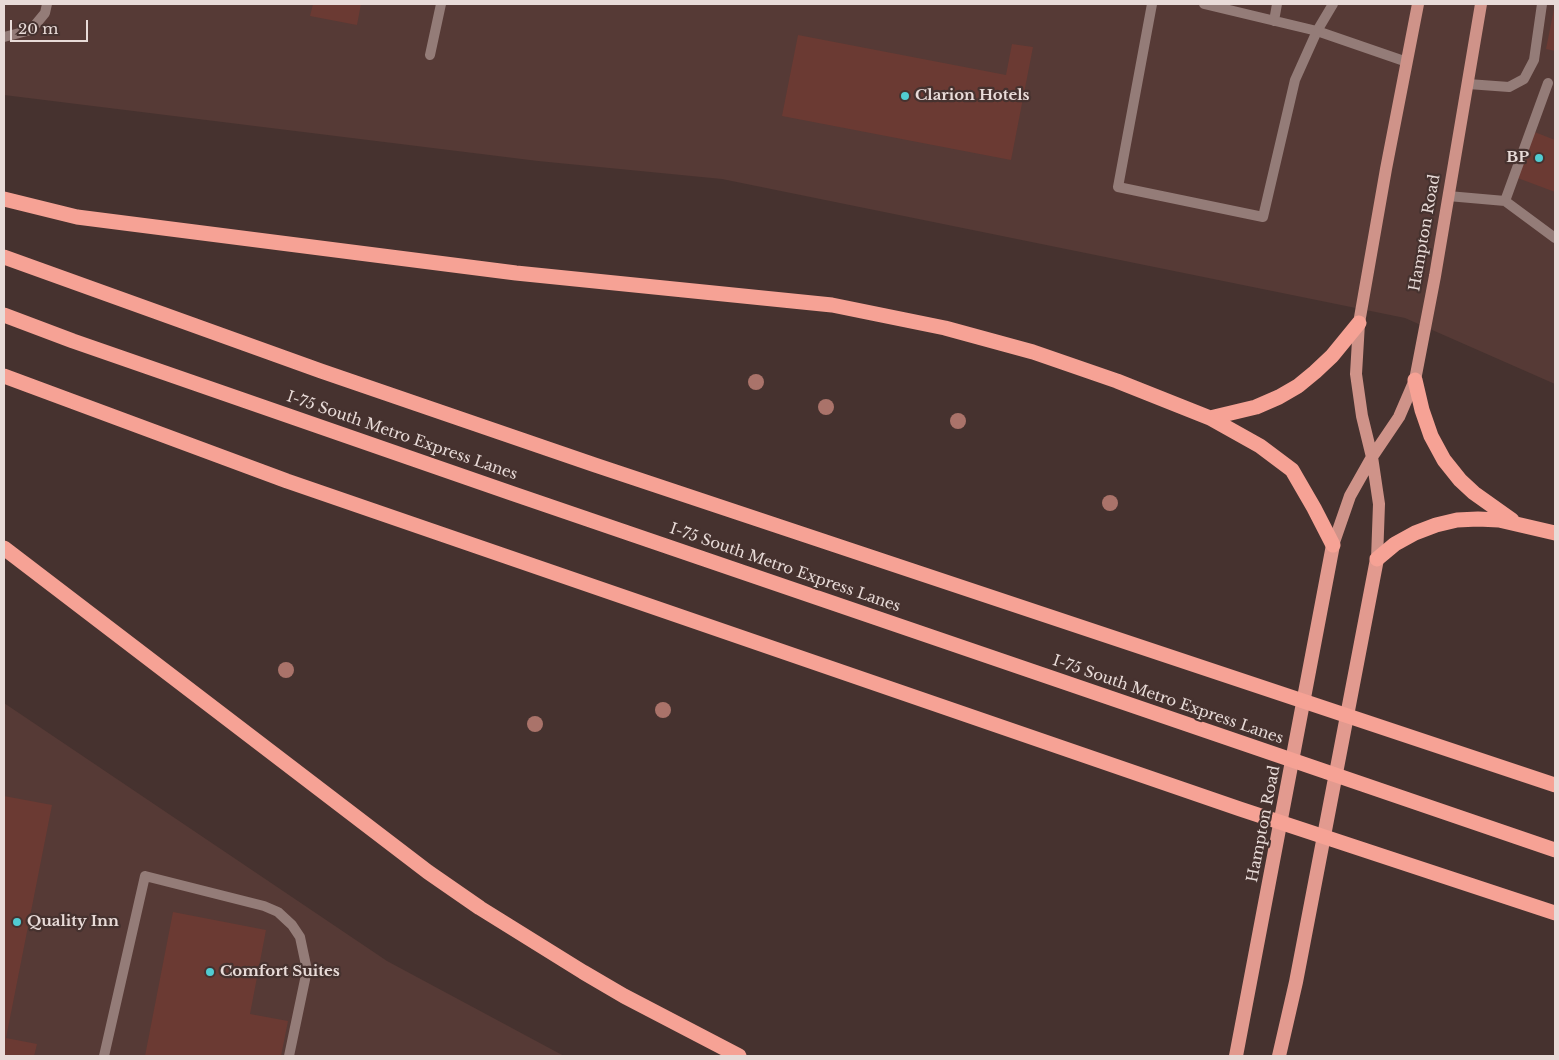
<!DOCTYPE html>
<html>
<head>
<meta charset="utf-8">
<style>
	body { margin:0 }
	#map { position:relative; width:1559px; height:1060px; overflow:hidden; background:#46322f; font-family:"Libre Baskerville",serif }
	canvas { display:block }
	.frame { position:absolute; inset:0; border:5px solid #e8dbd8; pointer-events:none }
	.scale { position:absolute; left:10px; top:20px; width:78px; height:22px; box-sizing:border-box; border:2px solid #e8dbd8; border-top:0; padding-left:6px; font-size:15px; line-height:18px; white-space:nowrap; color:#e8dbd8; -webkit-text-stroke:4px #46322f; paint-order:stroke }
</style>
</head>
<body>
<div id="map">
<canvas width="1559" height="1060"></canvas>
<div class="frame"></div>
<div class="scale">20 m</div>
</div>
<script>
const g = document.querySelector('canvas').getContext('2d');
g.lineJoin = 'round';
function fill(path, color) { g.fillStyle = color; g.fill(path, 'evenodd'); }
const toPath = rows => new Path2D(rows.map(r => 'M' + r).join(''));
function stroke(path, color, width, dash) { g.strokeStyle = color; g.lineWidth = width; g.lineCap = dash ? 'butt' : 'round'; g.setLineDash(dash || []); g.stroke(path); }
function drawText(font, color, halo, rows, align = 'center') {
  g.font = font + ' "Libre Baskerville",serif'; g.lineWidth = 4.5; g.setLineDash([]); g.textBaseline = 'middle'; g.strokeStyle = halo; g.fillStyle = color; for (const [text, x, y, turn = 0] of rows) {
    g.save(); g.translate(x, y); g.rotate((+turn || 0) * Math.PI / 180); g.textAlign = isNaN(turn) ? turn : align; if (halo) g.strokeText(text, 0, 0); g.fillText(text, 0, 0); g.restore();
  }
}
fill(toPath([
	[4,4,1555,4,1555,384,1405,318,722,179,538,161,4,95],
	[4,703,387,961,564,1056,4,1056]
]), '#563a36');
fill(toPath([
	[313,4,361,4,357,25,310,16],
	[1554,9,1555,9,1555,51,1546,49],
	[798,35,1006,75,1012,44,1033,47,1011,160,782,116],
	[1532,131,1555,140,1555,192,1515,177],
	[4,796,52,805,6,1038,37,1044,34,1056,4,1056],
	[173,912,266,930,250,1014,288,1021,281,1056,145,1056]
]), '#6b3a33');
stroke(toPath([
	[1152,4,1118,187,1263,217,1295,80,1317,31,1407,62],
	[1204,4,1317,31,1333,4],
	[1274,21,1277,4],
	[4,37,31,30,45,13,47,4],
	[430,55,441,4],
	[1468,84,1509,87,1524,79,1534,60,1542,4],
	[1448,196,1505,201,1555,238],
	[1505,201,1548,83],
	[104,1056,145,876,264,906,278,912,292,925,300,937,307,970,289,1056]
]), '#947c78', 10);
stroke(toPath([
	[1333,545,1350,496,1372,457,1399,417,1415,380,1435,276,1481,4],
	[1377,559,1379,504,1372,457,1362,416,1356,374,1359,323,1386,169,1418,4]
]), '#cf9389', 12);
stroke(toPath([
	[1236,1056,1333,545],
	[1279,1056,1296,982,1377,559]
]), '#e29a8f', 14);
stroke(toPath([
	[4,199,77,217,516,273,832,305,945,328,1033,352,1117,381,1210,418,1260,446,1292,470,1314,508,1333,545],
	[4,257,321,371,595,465,1555,785],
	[4,315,73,341,511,493,1555,850],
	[4,376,287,481,1240,809,1555,913],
	[1415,380,1422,410,1431,436,1444,460,1460,480,1474,493,1512,520],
	[1210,418,1256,407,1279,397,1298,386,1315,372,1332,356,1359,323],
	[4,548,428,872,480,908,583,972,624,996,739,1056],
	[1377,559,1395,544,1415,533,1436,525,1457,520,1478,519,1499,520,1555,533]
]), '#f6a295', 15);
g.fillStyle = '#aa736a';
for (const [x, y] of [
	[756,382],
	[826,407],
	[958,421],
	[1110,503],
	[286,670],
	[663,710],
	[535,724]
]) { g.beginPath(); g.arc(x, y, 8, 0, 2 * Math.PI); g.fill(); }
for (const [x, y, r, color] of [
	[905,96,5,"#51ccd2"],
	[1539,158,5,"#51ccd2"],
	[17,922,5,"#51ccd2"],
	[210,972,5,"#51ccd2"]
]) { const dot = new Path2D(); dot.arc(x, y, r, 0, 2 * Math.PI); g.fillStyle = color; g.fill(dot); stroke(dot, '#46322f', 2); }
drawText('bold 15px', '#e8dbd8', '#46322f', [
	["Clarion Hotels",915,96],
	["BP",1529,158,"right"],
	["Quality Inn",27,922],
	["Comfort Suites",220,972]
], 'left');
drawText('15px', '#e8dbd8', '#46322f', [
	["Hampton Road",1425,233,-80],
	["I-75 South Metro Express Lanes",402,436,19],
	["I-75 South Metro Express Lanes",785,568,19],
	["I-75 South Metro Express Lanes",1168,700,19],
	["Hampton Road",1264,824,-79]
]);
</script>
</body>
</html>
